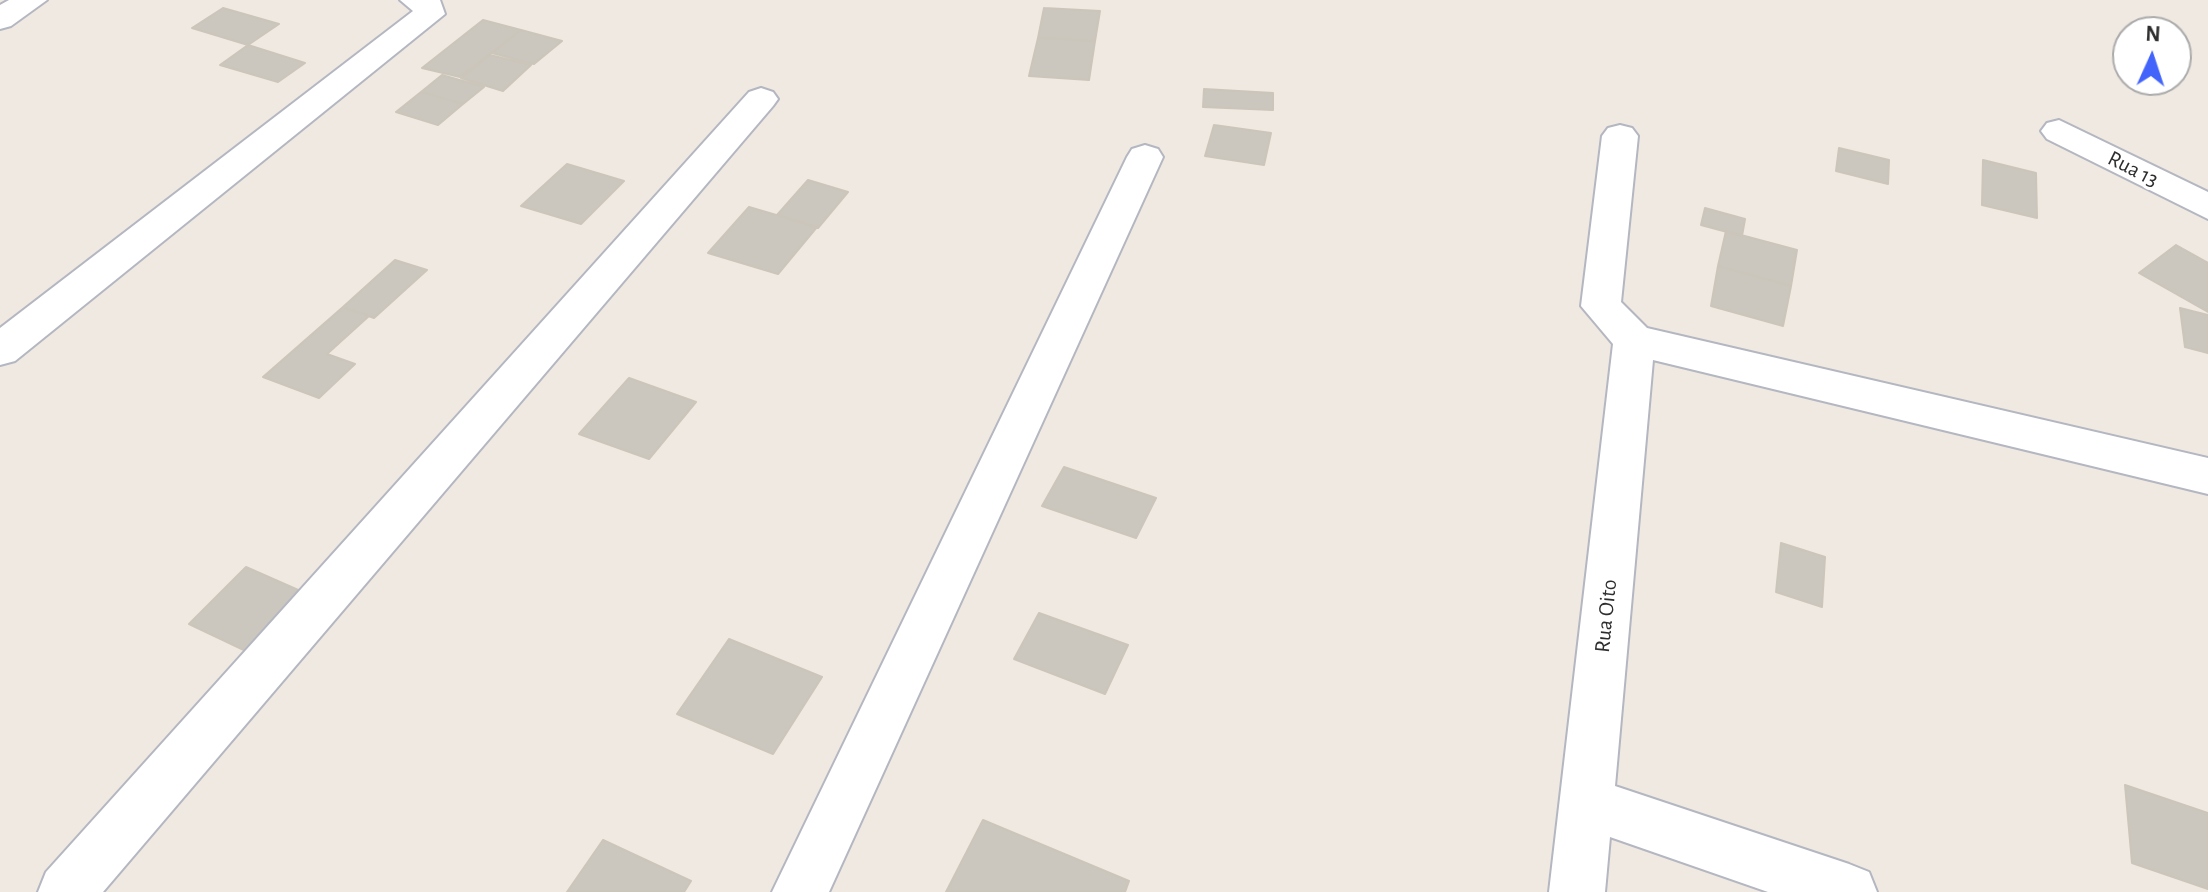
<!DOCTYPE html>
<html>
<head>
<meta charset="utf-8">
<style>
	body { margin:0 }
	#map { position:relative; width:2208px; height:892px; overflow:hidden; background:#efe9e1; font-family:"Alegreya Sans",sans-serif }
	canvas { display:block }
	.north { position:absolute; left:2112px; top:16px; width:80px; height:80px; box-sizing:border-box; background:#fff; border:2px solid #ababab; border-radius:50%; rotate:3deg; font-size:22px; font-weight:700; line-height:32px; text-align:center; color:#2e2e2e }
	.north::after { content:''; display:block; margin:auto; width:28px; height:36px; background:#4264fb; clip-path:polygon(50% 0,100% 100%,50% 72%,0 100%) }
</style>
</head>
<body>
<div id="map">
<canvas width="2208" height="892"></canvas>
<div class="north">N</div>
</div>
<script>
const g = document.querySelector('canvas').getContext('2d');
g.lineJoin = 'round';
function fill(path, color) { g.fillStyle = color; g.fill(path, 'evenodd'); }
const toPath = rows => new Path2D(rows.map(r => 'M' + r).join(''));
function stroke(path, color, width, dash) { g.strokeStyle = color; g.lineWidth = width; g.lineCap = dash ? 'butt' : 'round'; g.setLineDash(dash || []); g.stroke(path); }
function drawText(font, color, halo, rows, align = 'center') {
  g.font = font + ' "Alegreya Sans",sans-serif'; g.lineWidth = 6; g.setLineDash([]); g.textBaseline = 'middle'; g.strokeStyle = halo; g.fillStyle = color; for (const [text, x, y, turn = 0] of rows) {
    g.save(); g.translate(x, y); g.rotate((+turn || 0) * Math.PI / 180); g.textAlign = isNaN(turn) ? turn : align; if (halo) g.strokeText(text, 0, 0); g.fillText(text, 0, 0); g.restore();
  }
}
const building = toPath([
	[223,8,279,24,248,45,192,28,223,8],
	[1044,8,1100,11,1095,41,1038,38,1044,8],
	[483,20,521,30,460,77,422,68,483,20],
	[521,30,562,41,534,64,492,53,521,30],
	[1038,38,1095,41,1089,80,1029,76,1038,38],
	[248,45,305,63,278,82,220,65,248,45],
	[490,55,531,65,503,91,461,78,490,55],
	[442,75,484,87,463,104,421,92,442,75],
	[1204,89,1273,93,1273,110,1203,107,1204,89],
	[421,92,463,104,438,125,396,112,421,92],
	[1214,125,1271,133,1264,165,1205,156,1214,125],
	[1839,148,1889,160,1888,184,1836,171,1839,148],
	[1983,160,2036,173,2037,218,1982,205,1983,160],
	[567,164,624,181,581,224,521,206,567,164],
	[808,180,848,192,818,228,777,215,808,180],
	[749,207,817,227,778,274,708,253,749,207],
	[1705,208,1745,219,1742,236,1701,225,1705,208],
	[1726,231,1797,250,1791,286,1718,266,1726,231],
	[2176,245,2208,263,2208,312,2139,273,2176,245],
	[395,260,427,270,374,318,343,307,395,260],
	[1718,266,1791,286,1783,326,1711,306,1718,266],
	[343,307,369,316,327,354,355,364,319,398,263,377,343,307],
	[2180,308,2208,315,2208,353,2185,347,2180,308],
	[629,378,696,402,649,459,579,434,629,378],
	[1064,467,1156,498,1136,538,1042,506,1064,467],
	[1781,543,1825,557,1822,607,1776,592,1781,543],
	[246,567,305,593,248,652,189,624,246,567],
	[1039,613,1128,645,1105,694,1014,659,1039,613],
	[729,639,822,677,773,754,677,714,729,639],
	[2125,785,2208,813,2208,889,2132,863,2125,785],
	[983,820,1129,881,1125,892,946,892,983,820],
	[603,840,691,881,684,892,567,892,603,840]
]);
fill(building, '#cbc7bf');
stroke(building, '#cbc5ba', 2);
const minor = toPath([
	[9,0,47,0,11,26,0,29,0,5,9,0],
	[400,0,440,0,445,14,15,361,0,365,0,328,413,11,400,0],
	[761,88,773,92,778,99,773,106,103,892,38,892,46,872,749,92,761,88],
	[2059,120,2208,192,2208,219,2047,139,2041,131,2047,123,2059,120],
	[1620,125,1632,128,1638,136,1621,302,1647,328,2208,458,2208,494,1653,360,1615,786,1849,864,1869,872,1877,892,1768,892,1610,837,1605,892,1549,892,1613,344,1581,306,1602,136,1608,128,1620,125],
	[1145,145,1158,149,1163,157,829,892,772,892,1127,157,1132,149,1145,145]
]);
stroke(minor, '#b4b7c1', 4);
fill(minor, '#fff');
drawText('22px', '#2e2e2e', '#fff', [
	["Rua 13",2133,169,27],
	["Rua Oito",1606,616,-84]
]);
</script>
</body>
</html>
